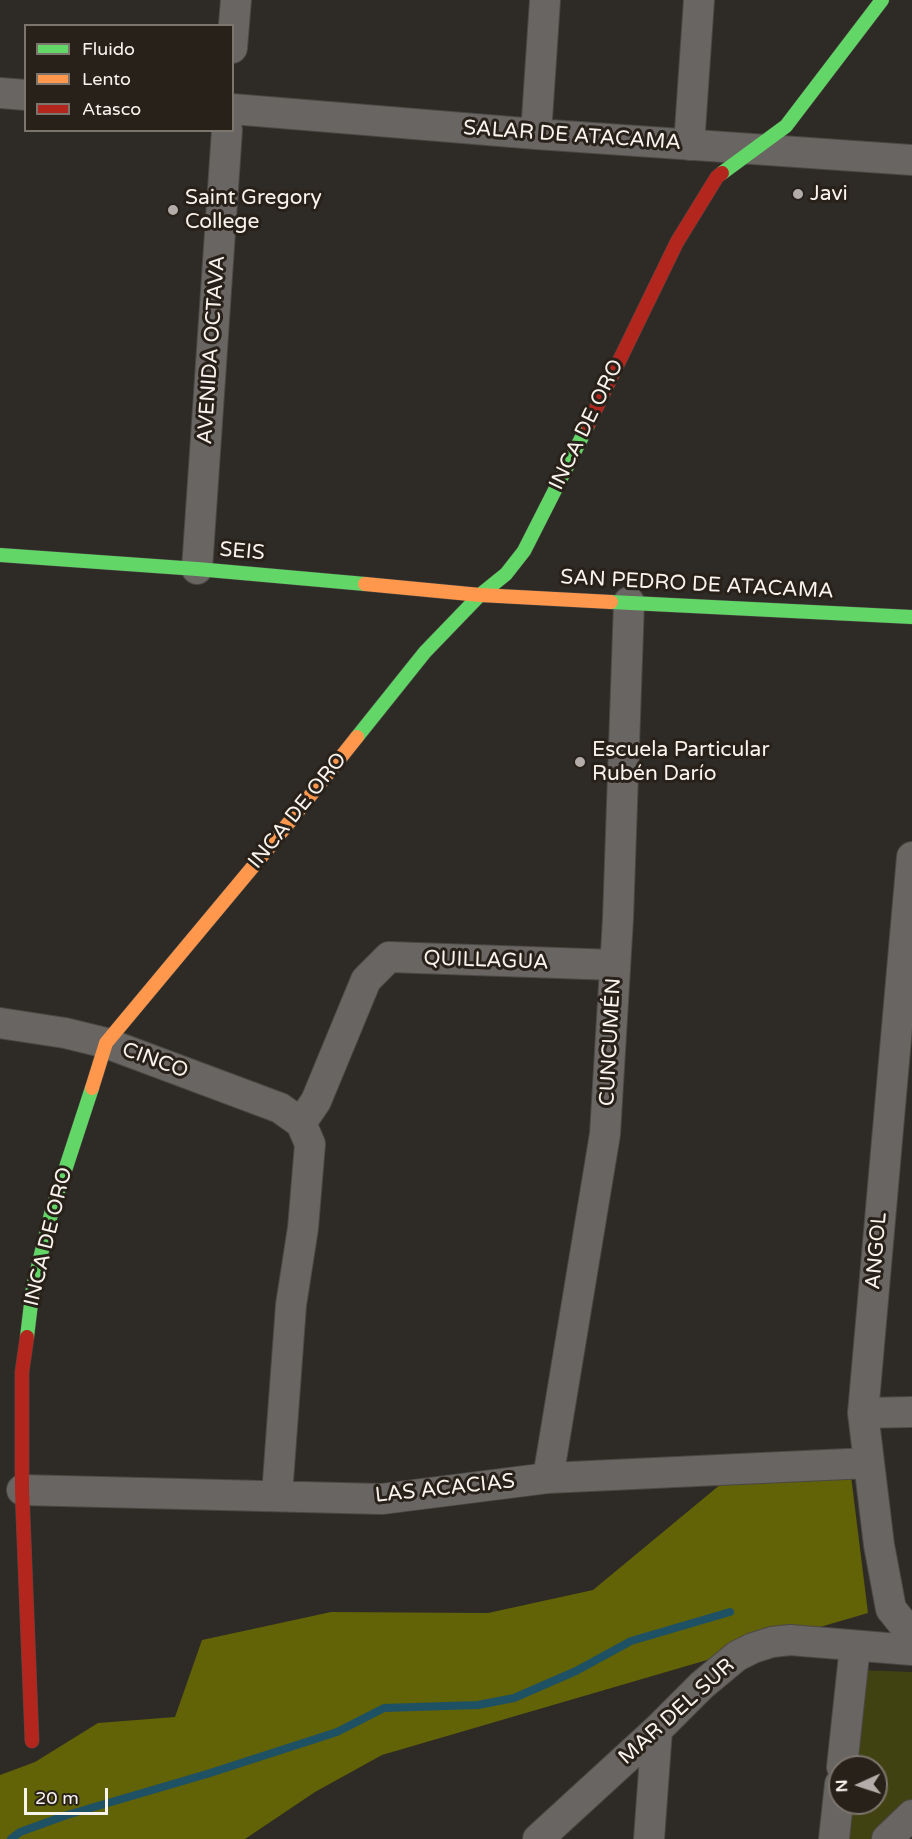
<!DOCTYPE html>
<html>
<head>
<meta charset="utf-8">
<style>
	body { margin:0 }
	#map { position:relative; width:912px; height:1839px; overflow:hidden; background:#2e2a26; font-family:"Varela Round",sans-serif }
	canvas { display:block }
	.legend { position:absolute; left:24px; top:24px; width:210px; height:108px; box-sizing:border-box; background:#282119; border:2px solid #7c756e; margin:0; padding:8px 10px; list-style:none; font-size:18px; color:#f9f3ee }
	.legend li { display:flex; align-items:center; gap:12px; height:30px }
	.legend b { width:30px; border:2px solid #7c756e }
	.north { position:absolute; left:828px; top:1755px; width:60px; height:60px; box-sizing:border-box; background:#282119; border:2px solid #7c756e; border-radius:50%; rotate:267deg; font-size:16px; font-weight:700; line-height:24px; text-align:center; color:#f9f3ee }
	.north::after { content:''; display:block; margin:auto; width:21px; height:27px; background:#b2ada8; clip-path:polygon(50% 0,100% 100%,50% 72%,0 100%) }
	.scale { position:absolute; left:24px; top:1788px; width:84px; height:27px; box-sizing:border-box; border:3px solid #f9f3ee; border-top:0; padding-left:8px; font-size:18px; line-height:21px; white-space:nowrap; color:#f9f3ee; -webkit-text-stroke:4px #282119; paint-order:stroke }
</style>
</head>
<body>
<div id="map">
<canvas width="912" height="1839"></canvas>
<ul class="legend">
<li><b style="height:8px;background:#63d668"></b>Fluido</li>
<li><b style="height:8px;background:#ff974d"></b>Lento</li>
<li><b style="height:8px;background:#b3261e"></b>Atasco</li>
</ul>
<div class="north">N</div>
<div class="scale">20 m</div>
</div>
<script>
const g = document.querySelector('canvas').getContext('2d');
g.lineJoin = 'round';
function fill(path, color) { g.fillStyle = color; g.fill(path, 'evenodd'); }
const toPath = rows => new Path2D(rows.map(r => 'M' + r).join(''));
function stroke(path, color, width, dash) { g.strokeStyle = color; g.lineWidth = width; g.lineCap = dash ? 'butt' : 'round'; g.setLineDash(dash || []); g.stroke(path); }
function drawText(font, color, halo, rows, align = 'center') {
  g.font = font + ' "Varela Round",sans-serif'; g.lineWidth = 6; g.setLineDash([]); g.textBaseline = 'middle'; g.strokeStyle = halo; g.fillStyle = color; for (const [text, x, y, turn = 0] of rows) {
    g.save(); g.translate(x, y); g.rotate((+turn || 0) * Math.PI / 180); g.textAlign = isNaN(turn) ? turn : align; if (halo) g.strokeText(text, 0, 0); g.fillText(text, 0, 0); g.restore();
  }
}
fill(toPath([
	[859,1670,912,1672,912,1800,871,1839,845,1839,848,1803,876,1803,876,1767,851,1767]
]), '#414211');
fill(toPath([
	[851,1476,868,1613,382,1755,315,1792,245,1839,0,1839,0,1775,35,1762,98,1723,175,1717,202,1640,331,1612,488,1613,593,1590,721,1484]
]), '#626206');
stroke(toPath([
	[11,1839,20,1832,67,1815,207,1774,337,1732,384,1708,478,1705,514,1698,576,1671,631,1641,730,1612]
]), '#1f5165', 8);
const street = toPath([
	[232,48,236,0],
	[0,93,26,95],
	[232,109,536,134,912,160],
	[536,134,545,0],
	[689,145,699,0],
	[197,569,227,130],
	[912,857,863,1413,879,1545,891,1609,912,1635],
	[0,1023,65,1033,106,1043,280,1108,301,1123],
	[301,1123,316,1101,366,980,389,957,615,965],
	[863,1413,912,1412],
	[548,1478,605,1134,618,919,629,602],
	[22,1490,382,1499,548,1478,868,1463],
	[277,1495,291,1305,303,1228,310,1144,301,1123],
	[842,1767,855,1646],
	[538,1839,657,1730,702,1685,737,1656,753,1648,772,1642,790,1640,912,1650],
	[649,1839,657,1730],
	[834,1839,840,1784],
	[887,1839,912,1815]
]);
const fast = toPath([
	[722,173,786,126,882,0],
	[0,555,197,569,365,584],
	[611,602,912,617],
	[357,737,425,652,480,595,506,574,524,551,588,425],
	[27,1337,33,1287,52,1210,92,1088]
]);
const slow = toPath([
	[365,584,480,595,611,602],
	[92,1088,106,1043,271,845,357,737]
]);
const jam = toPath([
	[588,425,677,242,717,177,722,173],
	[27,1337,22,1372,22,1490,32,1741]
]);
stroke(street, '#4b4844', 32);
stroke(fast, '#4b4844', 15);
stroke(slow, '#4b4844', 15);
stroke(jam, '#4b4844', 15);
stroke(street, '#696562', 30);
stroke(fast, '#63d668', 14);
stroke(slow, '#ff974d', 14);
stroke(jam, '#b3261e', 14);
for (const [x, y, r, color] of [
	[798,194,6,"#b2ada8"],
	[173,210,6,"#b2ada8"],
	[580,762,6,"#b2ada8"]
]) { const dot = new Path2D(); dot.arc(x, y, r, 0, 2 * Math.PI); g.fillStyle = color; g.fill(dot); stroke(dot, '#282119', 2); }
drawText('21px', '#f9f3ee', '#282119', [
	["SALAR DE ATACAMA",572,136,4],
	["AVENIDA OCTAVA",212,350,-86],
	["INCA DE ORO",587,425,-64],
	["SEIS",242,552,5],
	["SAN PEDRO DE ATACAMA",697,585,3],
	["INCA DE ORO",298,811,-51],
	["QUILLAGUA",486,961,2],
	["CUNCUMÉN",611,1042,-87],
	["CINCO",155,1061,20],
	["INCA DE ORO",49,1237,-76],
	["ANGOL",877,1251,-85],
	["LAS ACACIAS",445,1489,-6],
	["MAR DEL SUR",677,1712,-42]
]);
drawText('21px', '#f9f3ee', '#282119', [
	["Javi",810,194],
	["Saint Gregory",185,198],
	["College",185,222],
	["Escuela Particular",592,750],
	["Rubén Darío",592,774]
], 'left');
</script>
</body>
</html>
